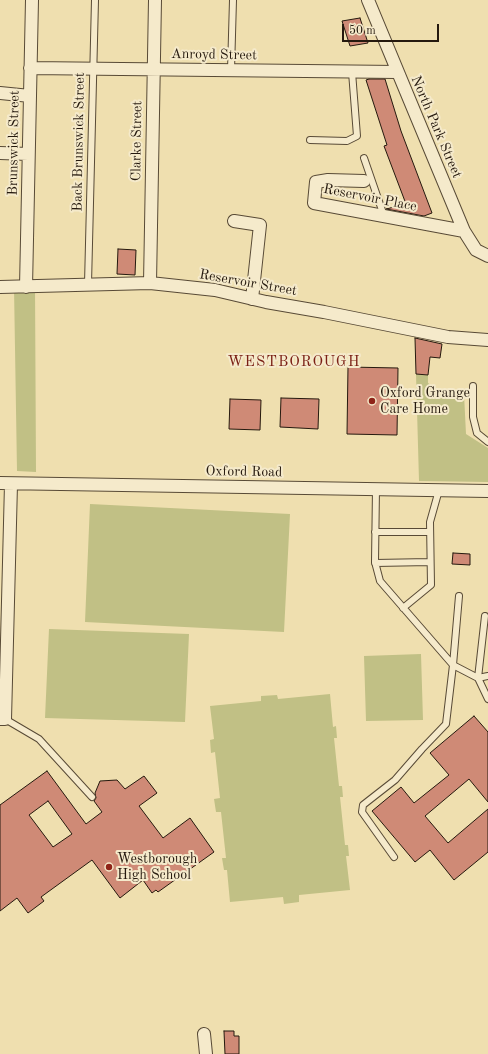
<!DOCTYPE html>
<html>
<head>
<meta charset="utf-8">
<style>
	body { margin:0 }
	#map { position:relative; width:488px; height:1054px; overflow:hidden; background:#efdfaf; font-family:"Old Standard TT",serif }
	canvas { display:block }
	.scale { position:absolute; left:342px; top:24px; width:97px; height:18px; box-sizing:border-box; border:2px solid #25190e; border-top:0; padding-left:5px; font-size:12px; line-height:14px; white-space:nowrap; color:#25190e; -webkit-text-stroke:3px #f5eacb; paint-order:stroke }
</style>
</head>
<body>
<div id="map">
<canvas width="488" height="1054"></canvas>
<div class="scale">50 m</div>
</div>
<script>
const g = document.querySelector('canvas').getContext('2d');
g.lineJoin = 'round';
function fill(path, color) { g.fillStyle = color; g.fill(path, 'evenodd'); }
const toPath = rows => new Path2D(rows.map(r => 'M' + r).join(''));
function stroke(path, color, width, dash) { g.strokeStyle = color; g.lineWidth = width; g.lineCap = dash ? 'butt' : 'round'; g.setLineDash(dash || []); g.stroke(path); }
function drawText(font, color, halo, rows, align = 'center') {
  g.font = font + ' "Old Standard TT",serif'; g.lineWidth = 4; g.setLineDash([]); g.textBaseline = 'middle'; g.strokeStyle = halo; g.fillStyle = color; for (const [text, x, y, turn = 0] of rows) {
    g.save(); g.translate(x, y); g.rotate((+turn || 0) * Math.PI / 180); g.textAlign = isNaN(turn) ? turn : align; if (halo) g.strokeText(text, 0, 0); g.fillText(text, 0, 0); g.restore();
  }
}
fill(toPath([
	[35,286,36,472,17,471,14,287],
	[416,374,428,375,428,383,447,396,464,394,466,434,488,448,488,482,419,481],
	[90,504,290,514,284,632,85,622],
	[49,629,189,634,185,722,45,718],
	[421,654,423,720,366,721,364,656],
	[330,694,333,727,336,726,337,738,334,738,339,786,342,786,343,797,340,797,345,845,348,845,349,856,346,856,350,890,299,895,299,902,284,904,283,897,230,902,227,870,224,870,222,858,226,858,221,812,216,812,214,799,220,798,215,752,211,753,210,740,214,739,210,706,261,701,261,696,277,695,278,699]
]), '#c1c085');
const building = toPath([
	[360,18,368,43,350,46,342,21,360,18],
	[369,79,385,79,401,131,432,213,424,216,386,209,406,204,384,146,387,145,366,80,369,79],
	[118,249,136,250,135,275,117,274,118,249],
	[415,338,442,344,440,358,430,357,428,375,416,374,415,338],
	[348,367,398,368,397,435,347,434,348,367],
	[281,398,319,399,318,429,280,427,281,398],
	[230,399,261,400,260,430,229,429,230,399],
	[453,553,470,554,470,565,452,564,453,553],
	[474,716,488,732,488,802,469,779,425,816,448,843,488,809,488,852,454,880,430,850,415,862,372,811,401,787,414,803,449,775,430,753,474,716],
	[47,771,86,824,102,812,94,801,96,798,95,793,100,781,117,780,125,789,144,776,157,793,139,806,163,838,190,818,214,852,158,892,156,890,152,893,143,880,120,898,92,860,41,897,44,901,28,913,17,898,0,911,0,805,47,771],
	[48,801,72,834,53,847,29,815,48,801],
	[224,1031,234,1031,234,1036,239,1036,239,1054,225,1054,224,1031]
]);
fill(building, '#cf8a76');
stroke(building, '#25190e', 1);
const service = toPath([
	[231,70,233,0],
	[310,140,347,141,357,136,352,72],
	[364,158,384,216],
	[88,284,95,0],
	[473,386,473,417,477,433,488,442],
	[376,488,375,562,380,581,453,665,478,678,488,699],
	[375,532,430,532],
	[375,563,430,562],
	[403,608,431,585,430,522,439,490],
	[485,616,478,678,488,676],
	[5,719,39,739,92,797],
	[394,857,362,812,363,805,395,780,422,749,446,724,453,665,459,596]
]);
const minor = toPath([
	[368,0,464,231,476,250,488,256],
	[30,68,397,72],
	[0,93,30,96],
	[0,153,28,154],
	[364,181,328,180,316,182,314,203,464,231],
	[234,221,260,225,252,299],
	[150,283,155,0],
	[0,287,150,283,215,290,266,302,324,312,448,337,488,340],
	[26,287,32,0],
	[0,483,488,491],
	[0,719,5,719,11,484],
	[204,1034,206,1054]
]);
stroke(service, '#584a36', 8);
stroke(minor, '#584a36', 14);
stroke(service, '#f5eacb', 6);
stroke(minor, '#f5eacb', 12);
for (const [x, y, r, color] of [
	[372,401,4,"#8f2418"],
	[109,867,4,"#8f2418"]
]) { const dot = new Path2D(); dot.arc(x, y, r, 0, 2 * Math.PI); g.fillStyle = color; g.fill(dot); stroke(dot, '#f5eacb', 1.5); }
drawText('14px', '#25190e', '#f5eacb', [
	["Anroyd Street",214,55,1],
	["North Park Street",436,127,67],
	["Clarke Street",137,141,-89],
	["Back Brunswick Street",79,142,-89],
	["Brunswick Street",14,143,-89],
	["Reservoir Place",370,198,11],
	["Reservoir Street",248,283,10],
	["Oxford Road",244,472,1]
]);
drawText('14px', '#25190e', '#f5eacb', [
	["Oxford Grange",380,393],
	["Care Home",380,409],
	["Westborough",117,859],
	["High School",117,875]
], 'left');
g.letterSpacing = '1px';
drawText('15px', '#7a1f14', '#f5eacb', [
	["WESTBOROUGH",294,362]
]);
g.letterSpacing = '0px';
</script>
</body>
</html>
